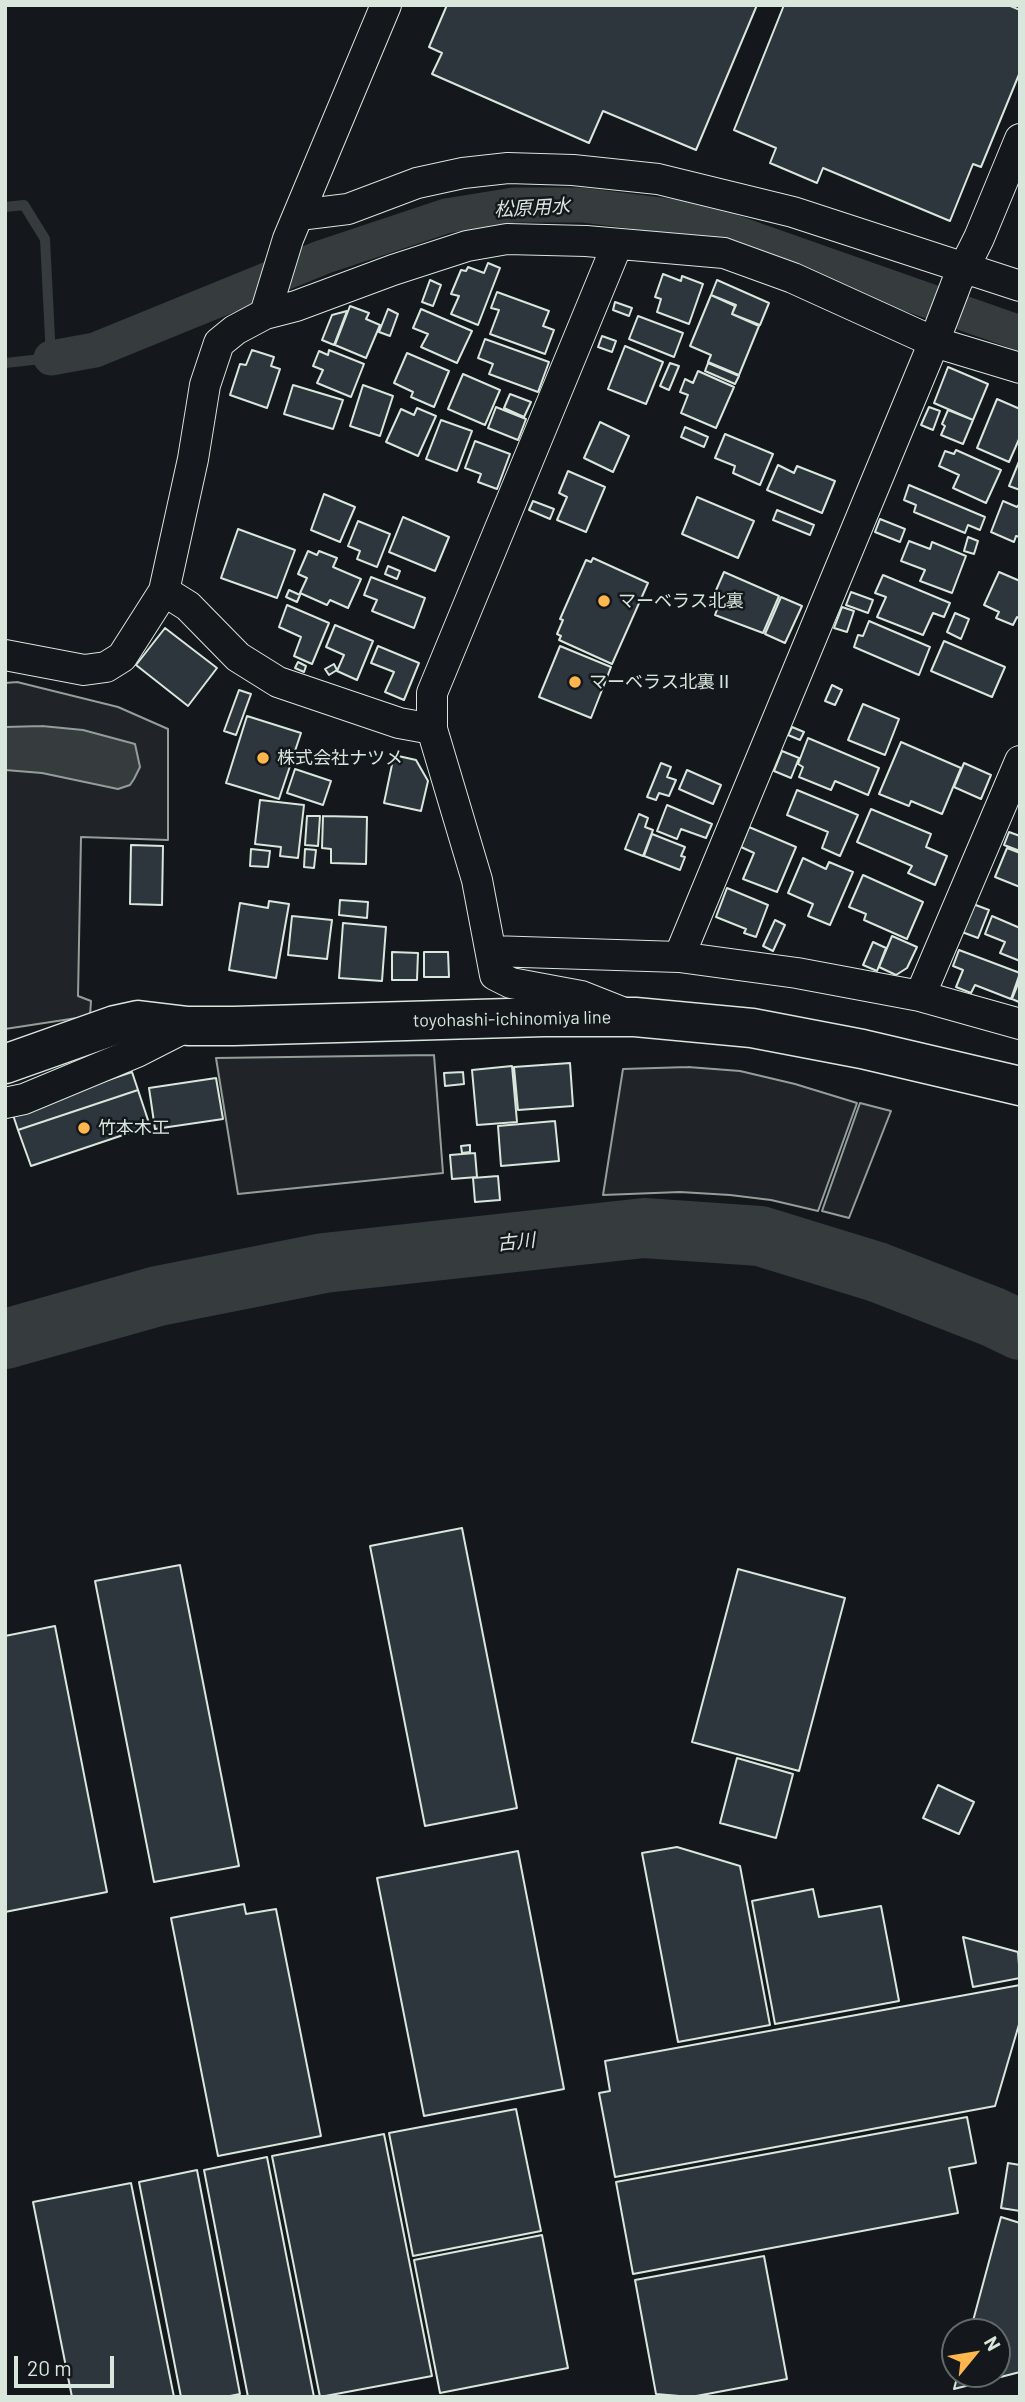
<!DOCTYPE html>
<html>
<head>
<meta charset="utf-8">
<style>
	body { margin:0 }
	#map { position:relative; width:1025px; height:2402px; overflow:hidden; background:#14181c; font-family:Barlow,sans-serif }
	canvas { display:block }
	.frame { position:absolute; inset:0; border:7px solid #d8e6dc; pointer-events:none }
	.north { position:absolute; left:941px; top:2318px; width:70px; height:70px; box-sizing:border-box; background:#14181c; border:2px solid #626a69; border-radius:50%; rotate:60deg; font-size:19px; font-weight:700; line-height:28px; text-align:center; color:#d8e6dc }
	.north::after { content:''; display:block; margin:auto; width:24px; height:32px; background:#ffb74d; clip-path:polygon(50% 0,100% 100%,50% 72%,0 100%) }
	.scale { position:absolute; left:14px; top:2356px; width:100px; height:32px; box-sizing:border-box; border:4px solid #d8e6dc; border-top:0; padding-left:9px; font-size:21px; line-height:24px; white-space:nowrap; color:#d8e6dc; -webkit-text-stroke:5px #14181c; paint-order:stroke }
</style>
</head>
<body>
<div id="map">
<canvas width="1025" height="2402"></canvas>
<div class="frame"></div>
<div class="north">N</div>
<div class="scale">20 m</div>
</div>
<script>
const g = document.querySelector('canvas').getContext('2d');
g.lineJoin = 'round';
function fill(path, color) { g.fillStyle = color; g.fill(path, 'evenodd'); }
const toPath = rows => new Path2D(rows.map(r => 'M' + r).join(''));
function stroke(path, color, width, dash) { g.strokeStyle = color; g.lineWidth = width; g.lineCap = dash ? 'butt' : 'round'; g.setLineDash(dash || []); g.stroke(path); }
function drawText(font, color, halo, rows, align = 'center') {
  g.font = font + ' Barlow,"Noto Sans JP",sans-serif'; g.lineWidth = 5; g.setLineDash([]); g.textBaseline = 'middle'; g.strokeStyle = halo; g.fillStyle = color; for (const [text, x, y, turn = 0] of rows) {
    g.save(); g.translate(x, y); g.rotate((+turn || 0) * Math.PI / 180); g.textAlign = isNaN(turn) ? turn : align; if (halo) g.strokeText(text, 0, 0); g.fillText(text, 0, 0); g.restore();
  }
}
const green = toPath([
	[17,682,118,707,168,729,168,840,81,837,78,996,91,1001,90,1016,5,1029,5,683,17,682],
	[434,1055,443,1173,238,1194,216,1058,434,1055],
	[688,1067,740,1071,795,1084,857,1103,818,1211,771,1200,730,1195,680,1192,603,1195,623,1069,688,1067],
	[860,1103,891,1111,849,1218,822,1211,860,1103]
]);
fill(green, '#202428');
stroke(green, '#939e99', 2);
const water = toPath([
	[42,726,83,730,135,744,140,767,134,779,130,785,118,789,42,773,5,770,5,727,42,726]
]);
fill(water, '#363b3e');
stroke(water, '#939e99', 2);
stroke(toPath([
	[5,207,24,205,45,239,51,358,5,363]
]), '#363b3e', 10);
stroke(toPath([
	[51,358,95,350,323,257,446,216,514,205,582,205,669,216,733,232,1020,333]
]), '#363b3e', 35);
stroke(toPath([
	[5,1339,158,1296,324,1263,644,1228,760,1236,877,1272,993,1317,1020,1330]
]), '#363b3e', 60);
const building = toPath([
	[447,5,757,5,696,150,603,111,589,143,432,74,442,53,429,47,447,5],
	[784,5,1008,5,1020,10,1020,72,981,167,973,164,950,221,823,168,817,183,770,163,776,148,734,130,784,5],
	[488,263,500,268,478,325,451,314,459,296,451,294,461,270,466,271,468,267,484,273,488,263],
	[663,274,681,281,682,276,703,284,689,324,657,312,661,299,655,297,663,274],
	[430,280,441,285,433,306,422,302,430,280],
	[717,280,769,303,760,325,732,314,736,305,711,295,717,280],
	[497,292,549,311,543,326,554,330,545,354,490,334,499,310,491,308,497,292],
	[711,295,735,306,732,314,759,326,739,375,708,362,711,355,690,346,711,295],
	[615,302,632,308,629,316,613,310,615,302],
	[350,306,369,313,366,319,380,325,366,358,335,345,350,306],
	[388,309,398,314,390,336,379,332,388,309],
	[421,309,472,331,457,363,421,347,428,334,413,328,421,309],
	[347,311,334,345,322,340,332,315,347,311],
	[638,316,683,333,674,357,629,339,638,316],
	[602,336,616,341,612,352,598,347,602,336],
	[485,339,549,362,538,392,489,374,493,364,478,358,485,339],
	[625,346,663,362,646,404,608,389,625,346],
	[252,350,274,357,271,366,280,369,267,408,230,395,240,364,246,365,252,350],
	[329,350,364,364,351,397,317,383,323,370,313,366,319,351,328,355,329,350],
	[407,353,449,371,434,407,411,397,413,392,394,383,407,353],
	[670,363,679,366,669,390,660,386,670,363],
	[708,363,739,376,735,384,705,371,708,363],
	[948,367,988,384,973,420,934,403,948,367],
	[698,371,734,387,716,428,681,413,688,395,680,392,685,379,693,383,698,371],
	[463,374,500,390,485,425,448,409,463,374],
	[293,385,343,400,333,429,284,414,293,385],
	[363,385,393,396,380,436,350,426,363,385],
	[510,394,531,402,524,417,504,408,510,394],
	[997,399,1020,409,1020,437,1009,462,977,448,997,399],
	[496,407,526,419,518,440,488,428,496,407],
	[929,407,940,411,933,430,921,425,929,407],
	[417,408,436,416,418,456,386,442,401,409,414,415,417,408],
	[948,410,973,420,963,444,941,435,945,426,942,424,948,410],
	[441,420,472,431,457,471,426,459,441,420],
	[600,422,629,436,613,472,584,458,600,422],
	[685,427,708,437,704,447,681,437,685,427],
	[725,434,773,454,760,485,733,473,735,466,715,458,725,434],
	[475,441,510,454,497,489,478,482,481,474,465,468,475,441],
	[956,450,1001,470,986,503,953,488,959,475,939,466,945,451,954,454,956,450],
	[1020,459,1020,490,1009,486,1020,459],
	[778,465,794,473,797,466,835,481,822,513,767,490,778,465],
	[568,471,605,487,586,532,557,520,567,497,559,493,568,471],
	[909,485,985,517,980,530,968,525,965,533,914,512,916,505,904,500,909,485],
	[324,494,355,507,340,542,311,530,324,494],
	[697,497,754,521,738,558,682,534,697,497],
	[533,501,554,509,550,519,529,510,533,501],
	[1003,501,1017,507,1020,503,1020,537,1016,536,1014,542,991,532,1003,501],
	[777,510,814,525,810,535,773,520,777,510],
	[403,517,449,537,435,571,389,552,403,517],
	[880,519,905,529,900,542,875,532,880,519],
	[358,521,390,534,377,567,357,559,360,551,348,546,358,521],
	[238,529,295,550,277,598,221,578,238,529],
	[968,537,978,541,974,554,964,551,968,537],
	[909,541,930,549,932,542,966,556,952,593,920,581,925,570,901,561,909,541],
	[308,551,317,555,319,551,337,558,333,567,361,579,348,608,330,600,327,605,300,593,307,578,298,574,308,551],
	[593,558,648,583,612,664,559,640,561,636,557,634,563,620,560,619,586,560,591,562,593,558],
	[388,566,400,571,397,579,385,574,388,566],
	[724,572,779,596,763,633,715,615,718,607,710,604,724,572],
	[999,572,1020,581,1020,619,1017,617,1013,625,996,618,999,612,984,605,999,572],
	[883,575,950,603,944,617,933,613,923,635,877,617,886,597,875,593,883,575],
	[371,577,425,598,414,628,372,611,377,600,364,595,371,577],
	[289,590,300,595,297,602,286,597,289,590],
	[851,592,873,600,868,613,846,605,851,592],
	[781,597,802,606,785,643,765,634,781,597],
	[287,605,329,623,312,664,294,656,301,637,279,627,287,605],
	[842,607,854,611,847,632,834,628,842,607],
	[955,613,969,619,961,639,947,632,955,613],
	[869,621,930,647,919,675,854,647,858,635,863,636,869,621],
	[335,625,373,641,357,680,337,671,344,655,326,647,335,625],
	[165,628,217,668,188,706,136,665,165,628],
	[944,641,1005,667,992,697,931,671,944,641],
	[378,646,419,663,404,700,385,692,394,672,371,663,378,646],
	[560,646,611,667,591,718,539,697,560,646],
	[298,662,306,666,304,672,295,668,298,662],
	[334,664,337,670,329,675,325,669,334,664],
	[832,685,842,690,835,705,825,701,832,685],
	[239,690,251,694,236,735,224,731,239,690],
	[863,704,899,719,885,755,848,740,863,704],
	[247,716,301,733,279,799,226,783,247,716],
	[792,727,804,732,800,740,788,735,792,727],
	[808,738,879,768,868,795,835,781,831,790,799,777,803,767,798,764,808,738],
	[901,742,961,768,942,814,911,801,909,806,879,794,901,742],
	[782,751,799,758,791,778,774,771,782,751],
	[394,755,416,760,428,781,421,811,384,803,394,755],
	[661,763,671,767,667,777,676,780,669,796,659,793,656,800,647,797,661,763],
	[964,763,991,775,981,799,954,787,964,763],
	[295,769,331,781,323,805,287,793,295,769],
	[687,770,721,785,713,804,679,789,687,770],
	[797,790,858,815,840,856,822,848,828,832,787,815,797,790],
	[260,800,304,805,298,858,280,856,281,847,255,844,260,800],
	[667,805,712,824,706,838,681,829,677,839,657,831,667,805],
	[871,809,931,834,926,847,947,856,935,885,908,873,912,866,857,842,871,809],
	[639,814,648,818,645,827,653,830,643,856,625,849,639,814],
	[307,816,320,816,318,846,305,845,307,816],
	[323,816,367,817,366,864,331,863,331,849,322,848,323,816],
	[749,827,796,847,777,892,743,879,754,853,741,847,749,827],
	[1009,832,1020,836,1020,851,1004,845,1009,832],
	[652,834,685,847,681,856,685,857,680,870,644,856,652,834],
	[131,845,163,846,162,905,130,904,131,845],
	[1007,848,1020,853,1020,887,995,877,1007,848],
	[251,849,270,851,268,867,250,866,251,849],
	[305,849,316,850,314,868,304,867,305,849],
	[803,858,826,869,829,862,853,872,830,925,808,916,813,904,788,893,803,858],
	[863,875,923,902,907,939,864,920,866,914,849,907,863,875],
	[727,888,768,905,756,937,744,933,746,929,716,917,727,888],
	[340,900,368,902,367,918,339,915,340,900],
	[269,901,289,904,276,978,229,970,240,903,268,908,269,901],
	[973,904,989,910,978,938,962,932,973,904],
	[292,916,332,920,327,959,288,955,292,916],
	[992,916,1020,928,1020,961,1000,953,1005,942,985,934,992,916],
	[775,920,785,925,773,951,763,946,775,920],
	[343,923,386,927,382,981,339,978,343,923],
	[892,936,917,947,907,968,896,975,879,967,892,936],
	[873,942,886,948,877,971,863,965,873,942],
	[959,950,1020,973,1011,999,975,985,971,993,956,987,963,970,953,966,959,950],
	[392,952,418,953,417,980,392,980,392,952],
	[424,952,448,952,449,977,424,977,424,952],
	[1020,979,1020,1001,1019,1002,1012,999,1020,979],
	[570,1063,573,1106,518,1110,514,1067,570,1063],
	[512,1066,517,1122,477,1125,472,1070,512,1066],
	[132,1072,138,1090,18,1130,12,1112,132,1072],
	[463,1072,464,1084,445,1086,444,1073,463,1072],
	[216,1078,223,1119,155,1129,149,1088,216,1078],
	[138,1090,150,1126,31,1166,18,1130,138,1090],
	[555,1121,559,1161,501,1166,498,1126,555,1121],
	[470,1145,470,1152,462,1153,461,1146,470,1145],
	[475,1153,477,1177,452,1179,450,1155,475,1153],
	[498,1176,500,1200,475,1202,473,1178,498,1176],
	[462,1528,517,1808,425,1826,370,1546,462,1528],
	[180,1565,239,1866,154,1882,95,1581,180,1565],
	[738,1569,845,1598,799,1771,692,1742,738,1569],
	[55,1626,107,1892,5,1912,5,1636,55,1626],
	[737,1758,793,1774,776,1838,720,1823,737,1758],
	[938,1785,974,1802,959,1834,923,1818,938,1785],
	[677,1847,740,1866,770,2025,678,2042,642,1853,677,1847],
	[518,1851,564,2089,424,2116,377,1878,518,1851],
	[813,1889,819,1917,881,1906,899,2001,775,2024,752,1901,813,1889],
	[244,1904,246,1914,276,1909,321,2136,218,2156,171,1918,244,1904],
	[963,1937,1018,1952,1020,1978,973,1987,963,1937],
	[1020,1985,1020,2021,995,2106,615,2177,599,2093,610,2091,605,2061,1020,1985],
	[516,2109,541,2231,413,2256,389,2133,516,2109],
	[967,2117,976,2163,949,2168,958,2213,633,2274,616,2182,967,2117],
	[384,2134,432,2376,320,2397,272,2156,384,2134],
	[267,2157,314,2397,248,2397,204,2170,267,2157],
	[1008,2163,1020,2165,1020,2211,1001,2208,1008,2163],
	[197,2170,240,2394,225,2397,181,2397,139,2182,197,2170],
	[131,2183,174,2397,72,2397,33,2202,131,2183],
	[1001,2217,1020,2223,1020,2372,954,2389,958,2374,997,2374,997,2332,970,2332,1001,2217],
	[542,2235,568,2368,440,2393,414,2260,542,2235],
	[764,2256,787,2379,691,2397,656,2394,635,2280,764,2256]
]);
fill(building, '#2c363c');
stroke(building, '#d8e6dc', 2);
const minor = toPath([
	[299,215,348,209,417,183,463,173,508,168,573,170,658,179,793,212,1020,286],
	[265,314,288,239,386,5],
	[164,591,188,606,238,657,278,682,399,723,432,729,477,880,495,975,511,983,581,996,624,1013],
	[5,655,84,670,106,667,122,657,164,591,193,459,205,385,219,343,235,330,265,314,296,306,393,270,467,246,507,239,586,241,724,253,793,278,934,342,1020,368],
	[432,729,432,693,617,245],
	[491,951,679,957,797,973,920,996,1020,1024],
	[679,957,934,342,957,282,979,238,1020,139],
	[920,996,1020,761],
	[5,1103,24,1099,137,1052,188,1026]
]);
const secondary = toPath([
	[5,1064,115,1025,138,1020,188,1026,234,1026,544,1017,635,1017,752,1028,862,1049,1020,1086]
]);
stroke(minor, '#d8e6dc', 32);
stroke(secondary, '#d8e6dc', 41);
stroke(minor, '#14181c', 30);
stroke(secondary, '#14181c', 38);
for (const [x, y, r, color] of [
	[604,601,7,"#ffb74d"],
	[575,682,7,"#ffb74d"],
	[263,758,7,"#ffb74d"],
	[84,1128,7,"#ffb74d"]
]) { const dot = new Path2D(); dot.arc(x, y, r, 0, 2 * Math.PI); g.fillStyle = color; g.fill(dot); stroke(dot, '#14181c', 2.5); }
drawText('18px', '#d8e6dc', '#14181c', [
	["マーベラス北裏",618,601],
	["マーベラス北裏Ⅱ",589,682],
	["株式会社ナツメ",277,758],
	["竹本木工",98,1128]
], 'left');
drawText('18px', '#d8e6dc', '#14181c', [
	["toyohashi-ichinomiya line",512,1019,-1]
]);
drawText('italic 19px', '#d8e6dc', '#14181c', [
	["松原用水",532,208,-3],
	["古川",516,1242,-6]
]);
</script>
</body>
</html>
